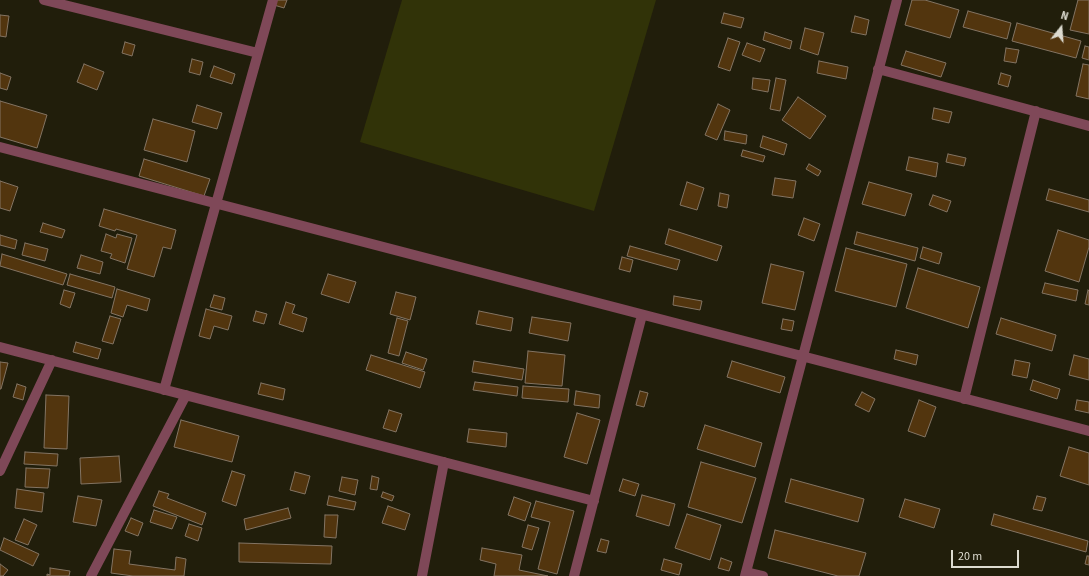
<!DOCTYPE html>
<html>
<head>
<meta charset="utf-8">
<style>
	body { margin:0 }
	#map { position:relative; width:1089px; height:576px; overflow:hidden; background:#211e0b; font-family:"Source Sans 3",sans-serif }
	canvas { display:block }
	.north { position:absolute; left:1041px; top:8px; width:40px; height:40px; -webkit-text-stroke:3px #211e0b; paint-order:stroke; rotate:17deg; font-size:11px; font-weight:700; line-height:16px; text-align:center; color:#dddbd0 }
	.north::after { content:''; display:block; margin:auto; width:14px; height:18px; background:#dddbd0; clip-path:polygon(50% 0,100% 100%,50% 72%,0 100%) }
	.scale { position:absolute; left:951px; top:550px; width:68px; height:18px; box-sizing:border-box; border:2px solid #dddbd0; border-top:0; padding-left:5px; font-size:12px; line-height:14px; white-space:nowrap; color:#dddbd0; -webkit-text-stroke:3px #211e0b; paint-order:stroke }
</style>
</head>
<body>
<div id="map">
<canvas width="1089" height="576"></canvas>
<div class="north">N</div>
<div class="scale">20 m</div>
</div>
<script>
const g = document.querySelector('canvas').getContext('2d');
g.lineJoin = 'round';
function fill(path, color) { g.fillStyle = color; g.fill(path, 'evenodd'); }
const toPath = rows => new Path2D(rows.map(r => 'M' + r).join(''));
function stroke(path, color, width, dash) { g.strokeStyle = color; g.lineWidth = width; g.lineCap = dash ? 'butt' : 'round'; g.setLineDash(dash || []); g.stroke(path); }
fill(toPath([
	[402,0,656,0,594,211,360,142]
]), '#313308');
const building = toPath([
	[275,0,287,0,284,8,274,5,275,0],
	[912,0,925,0,959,10,950,38,905,25,912,0],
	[1078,0,1089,0,1089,34,1070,30,1078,0],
	[968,11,1011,23,1007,39,963,27,968,11],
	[724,13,744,18,741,28,721,23,724,13],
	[0,15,9,16,6,37,0,36,0,15],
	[855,16,869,20,866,35,851,32,855,16],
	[1017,23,1081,41,1076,58,1012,41,1017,23],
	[805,28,824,33,818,55,800,49,805,28],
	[765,32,792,41,790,49,763,40,765,32],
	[728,38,740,42,730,71,718,67,728,38],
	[125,42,135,45,132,56,122,53,125,42],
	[747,43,765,49,760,62,742,55,747,43],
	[1085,46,1089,47,1089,60,1082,58,1085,46],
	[1006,48,1019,50,1016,63,1004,61,1006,48],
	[906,51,946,63,941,77,901,65,906,51],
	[192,59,203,62,200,75,189,72,192,59],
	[819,61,848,67,846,79,817,73,819,61],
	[84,64,104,72,97,90,77,82,84,64],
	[1083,64,1089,65,1089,99,1076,96,1083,64],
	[214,66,235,74,232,84,210,77,214,66],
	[0,73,11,77,7,90,0,88,0,73],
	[1001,73,1011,76,1008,87,998,84,1001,73],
	[753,78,770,80,768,92,752,89,753,78],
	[776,78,786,80,780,111,770,109,776,78],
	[798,97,826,116,810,139,782,120,798,97],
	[0,101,47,115,37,148,0,137,0,101],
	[718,104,730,110,717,140,705,135,718,104],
	[197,105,222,113,217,129,192,122,197,105],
	[934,108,952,112,949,123,932,119,934,108],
	[153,119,195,131,187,162,144,150,153,119],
	[725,131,747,135,746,144,724,140,725,131],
	[763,136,787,144,784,155,760,147,763,136],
	[743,150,765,156,763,162,741,156,743,150],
	[948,154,966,158,964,166,946,162,948,154],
	[909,157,938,163,936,177,906,170,909,157],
	[144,159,210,179,204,196,139,176,144,159],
	[809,164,821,171,818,176,806,169,809,164],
	[775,178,796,181,793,198,772,195,775,178],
	[0,181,18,187,10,211,0,208,0,181],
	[687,182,704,188,697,210,680,205,687,182],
	[869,182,912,194,905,216,862,204,869,182],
	[1049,189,1089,200,1089,212,1046,200,1049,189],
	[720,193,729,195,727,208,718,206,720,193],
	[933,195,951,201,947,212,929,205,933,195],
	[104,209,176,230,171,249,163,247,154,277,127,269,137,235,116,229,115,231,99,226,104,209],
	[804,218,820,224,814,241,798,235,804,218],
	[43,223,65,230,62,238,40,232,43,223],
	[669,229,722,246,717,261,665,244,669,229],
	[1058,230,1089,240,1089,247,1079,282,1045,271,1058,230],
	[857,232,918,248,915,261,854,244,857,232],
	[106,234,116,238,117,234,132,238,125,263,110,258,112,254,101,251,106,234],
	[0,235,17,240,15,249,0,245,0,235],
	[25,243,48,249,45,261,22,255,25,243],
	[630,246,680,260,677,270,627,256,630,246],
	[923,247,942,253,939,264,920,258,923,247],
	[846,248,907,264,896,307,835,291,846,248],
	[2,254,67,274,63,285,0,266,2,254],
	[81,255,103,262,100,274,77,268,81,255],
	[622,257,633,260,630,272,619,269,622,257],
	[771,264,804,272,795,310,762,303,771,264],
	[918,268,980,287,968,328,906,308,918,268],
	[70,274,115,287,112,298,67,285,70,274],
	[328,274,356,282,349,303,321,294,328,274],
	[1045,283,1078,290,1076,301,1042,293,1045,283],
	[117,289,150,299,147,311,127,305,123,317,111,313,117,289],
	[64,290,75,293,70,308,60,304,64,290],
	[1088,290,1089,291,1089,305,1085,304,1088,290],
	[396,292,416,297,410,320,390,314,396,292],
	[214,295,225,298,222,310,210,307,214,295],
	[674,296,702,301,700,310,673,305,674,296],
	[286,302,295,305,292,313,307,318,303,332,279,324,286,302],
	[206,309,232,316,228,330,214,326,210,339,199,336,206,309],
	[256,311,267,314,264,324,253,321,256,311],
	[479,311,513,318,511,331,476,324,479,311],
	[110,316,121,319,113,344,102,341,110,316],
	[532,317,571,323,568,341,529,333,532,317],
	[397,318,408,321,399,356,388,353,397,318],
	[1001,318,1056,335,1052,351,996,334,1001,318],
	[783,319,794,321,792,331,781,329,783,319],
	[76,342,101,349,98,359,73,352,76,342],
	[896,350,918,355,916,365,894,359,896,350],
	[528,351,565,355,562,386,525,383,528,351],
	[406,352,427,359,423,370,402,363,406,352],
	[371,355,425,372,420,388,366,370,371,355],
	[1074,355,1089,359,1089,380,1069,375,1074,355],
	[1015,360,1030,363,1027,378,1012,375,1015,360],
	[474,361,524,369,522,380,472,372,474,361],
	[732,361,785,377,780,393,727,377,732,361],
	[0,362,8,363,1,389,0,389,0,362],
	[1033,380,1060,389,1057,399,1030,390,1033,380],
	[475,382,518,387,517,396,473,390,475,382],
	[261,383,285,389,283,400,258,394,261,383],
	[17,384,26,387,23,400,13,397,17,384],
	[523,386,569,389,568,402,522,398,523,386],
	[576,391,600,395,599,408,574,405,576,391],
	[640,391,648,393,644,407,636,405,640,391],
	[862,392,875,399,869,412,855,405,862,392],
	[46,395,69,396,67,449,44,448,46,395],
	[919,400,936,407,925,437,908,431,919,400],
	[1077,400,1089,402,1089,413,1075,410,1077,400],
	[389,410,402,414,396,432,383,428,389,410],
	[577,413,600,420,587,464,564,457,577,413],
	[181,420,239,436,232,462,174,447,181,420],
	[705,425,762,443,755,467,697,449,705,425],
	[469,429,507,433,506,447,467,442,469,429],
	[1069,447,1089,453,1089,485,1060,476,1069,447],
	[25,452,58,454,57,466,24,464,25,452],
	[119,456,121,482,81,484,80,458,119,456],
	[701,462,756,478,742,523,688,507,701,462],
	[26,468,50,469,48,488,25,487,26,468],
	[232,471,245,475,236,506,222,501,232,471],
	[295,472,310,476,305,494,290,490,295,472],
	[372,476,379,478,377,490,370,489,372,476],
	[342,477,358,480,355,495,339,491,342,477],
	[623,479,639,484,635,496,619,491,623,479],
	[791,479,864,499,858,522,785,502,791,479],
	[17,489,44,493,42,512,15,508,17,489],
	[159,491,169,494,167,498,206,513,202,525,153,506,159,491],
	[383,492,394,496,392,501,381,497,383,492],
	[642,495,675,504,669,526,636,516,642,495],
	[78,496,102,500,96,526,73,522,78,496],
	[329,496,356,502,354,510,327,505,329,496],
	[1037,496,1046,498,1042,511,1033,509,1037,496],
	[514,497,531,503,525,521,508,515,514,497],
	[905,499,940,509,934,528,899,517,905,499],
	[536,501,574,511,557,574,538,569,550,522,531,517,536,501],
	[388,506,410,514,405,530,382,523,388,506],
	[288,508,291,518,246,530,244,519,288,508],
	[154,510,177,517,172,529,150,522,154,510],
	[687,514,721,525,710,560,675,548,687,514],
	[994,514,1088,541,1086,552,991,525,994,514],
	[325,515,338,515,336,538,324,537,325,515],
	[131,518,143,523,138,536,125,531,131,518],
	[24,519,37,525,28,545,15,540,24,519],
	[189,524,202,528,198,541,185,536,189,524],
	[528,525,539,528,532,550,522,547,528,525],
	[775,530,866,553,859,576,838,576,768,558,775,530],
	[4,538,39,554,33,566,0,550,4,538],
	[601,539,609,541,606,553,597,551,601,539],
	[239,543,332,546,331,564,239,562,239,543],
	[482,548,522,555,519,570,548,576,494,576,496,564,480,560,482,548],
	[114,549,131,551,129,564,175,570,176,557,186,559,184,576,133,576,111,573,114,549],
	[1087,556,1089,556,1089,565,1085,564,1087,556],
	[721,558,732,562,729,571,718,568,721,558],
	[664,559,682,564,679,575,661,570,664,559],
	[0,564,8,570,3,576,0,576,0,564],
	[50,568,70,571,69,576,47,576,47,574,50,575,50,568]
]);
fill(building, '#52350e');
stroke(building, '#837463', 1);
stroke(toPath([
	[44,0,258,53],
	[878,69,1089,126],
	[0,147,1089,431],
	[0,347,594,501],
	[164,390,273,0],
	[964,399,1036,111],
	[0,471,52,360],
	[746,572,763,576],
	[91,576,186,395],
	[422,576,444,462],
	[574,576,642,315],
	[745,576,897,0]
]), '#7f4858', 10);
</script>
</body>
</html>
